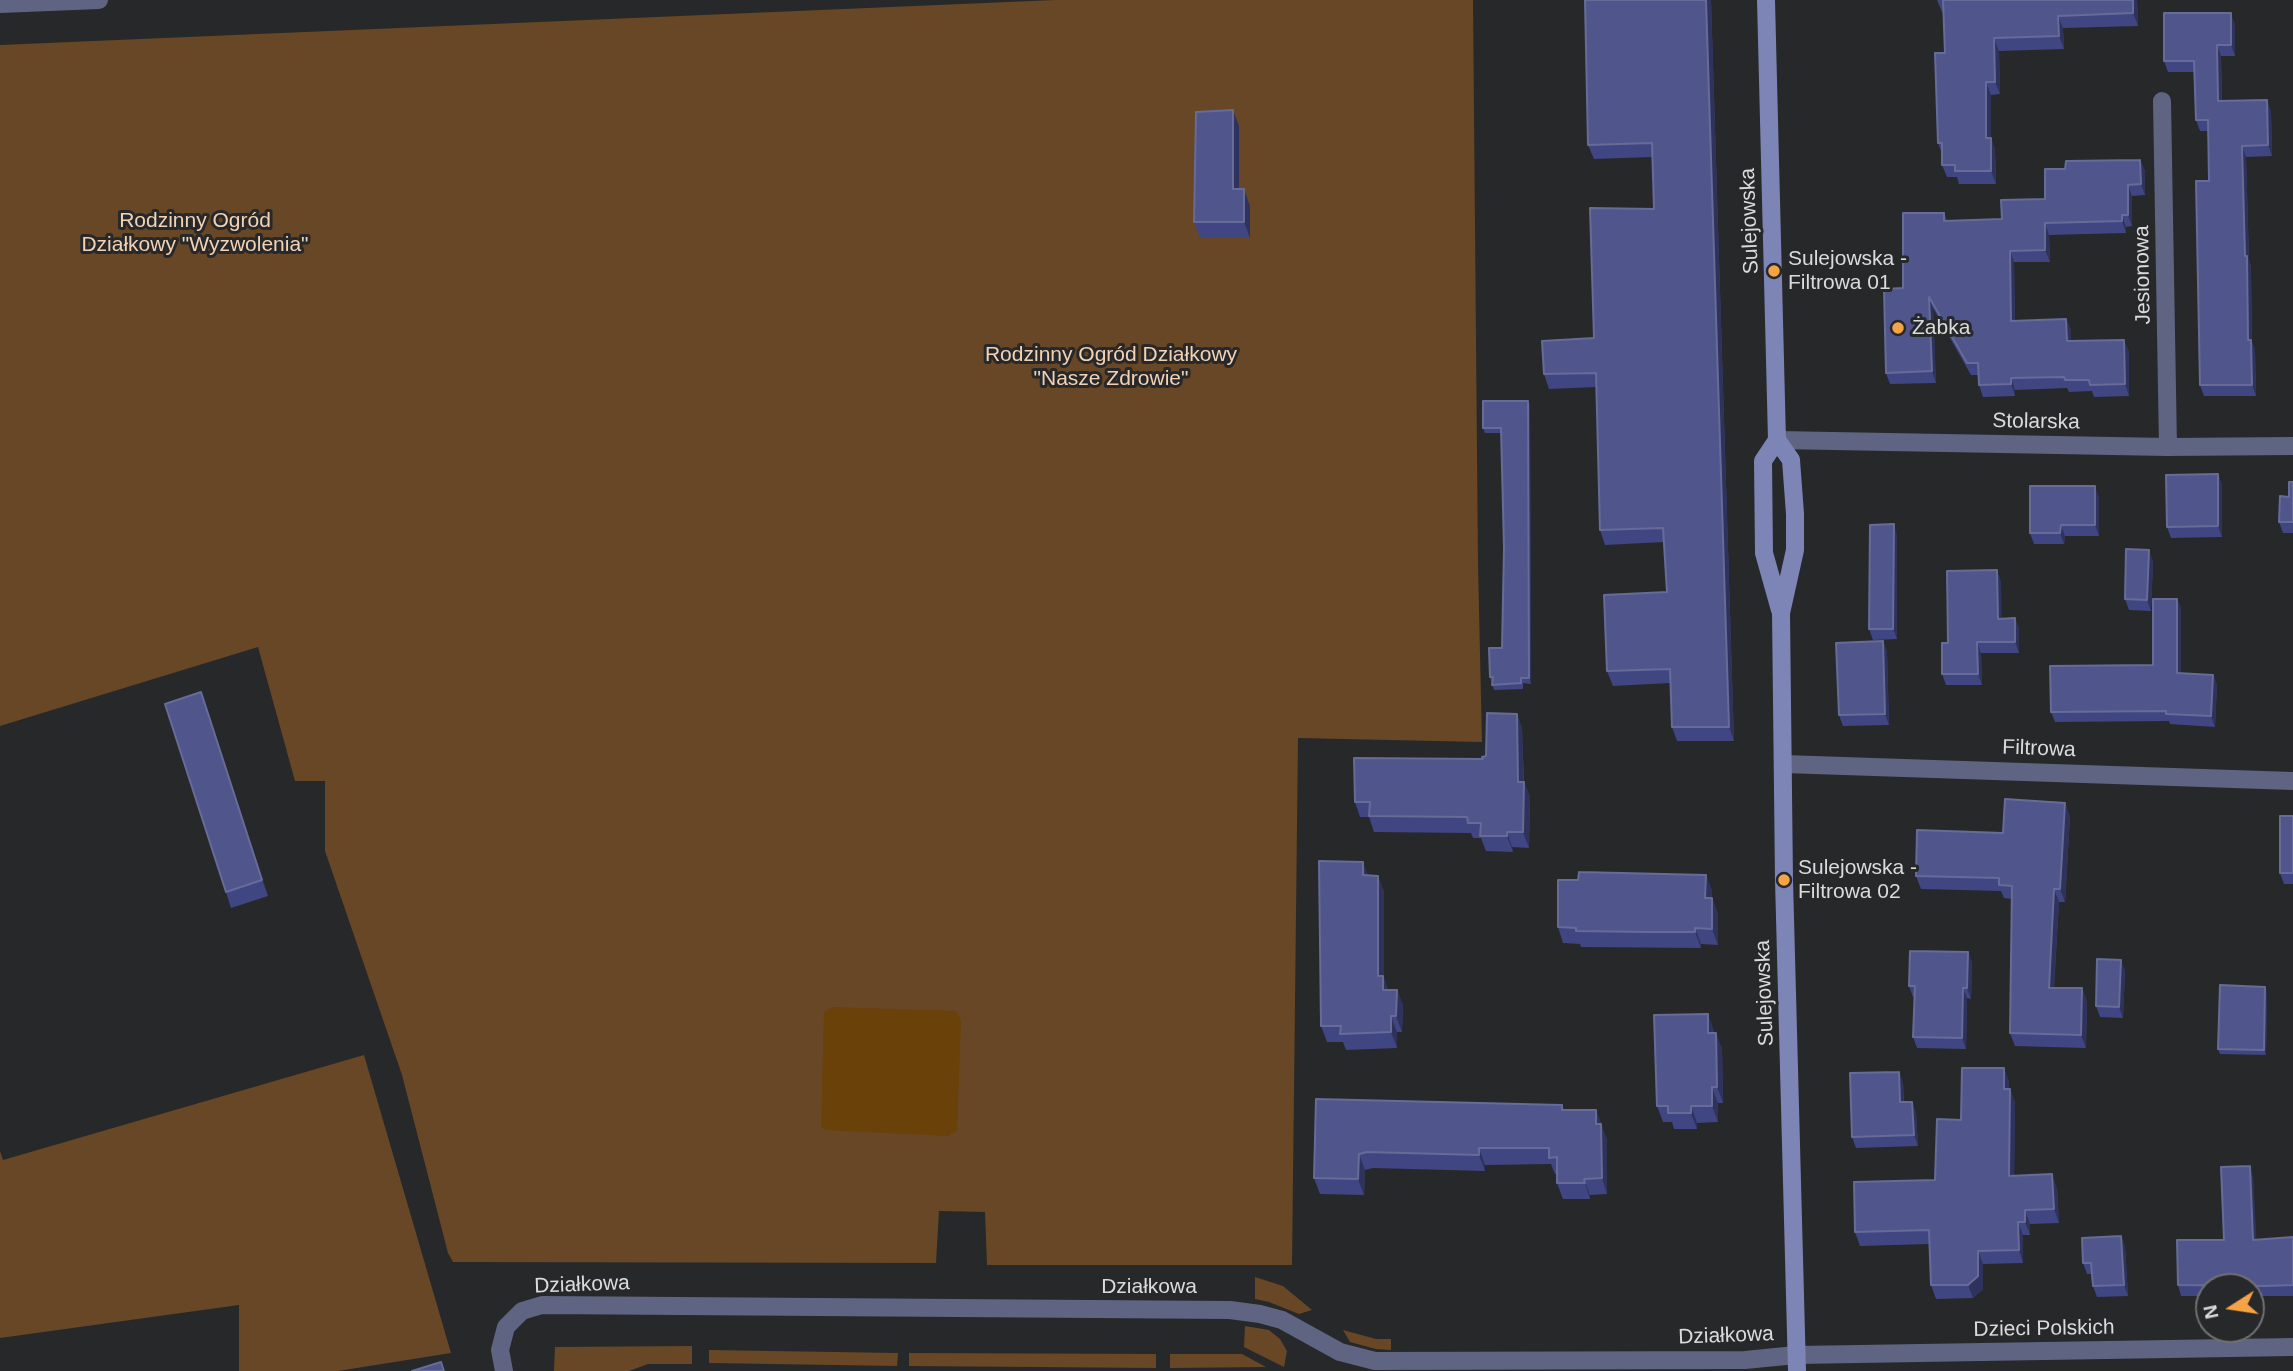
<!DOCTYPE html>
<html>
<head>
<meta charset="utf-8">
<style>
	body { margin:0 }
	#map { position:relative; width:2293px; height:1371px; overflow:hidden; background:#27282a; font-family:Helvetica,sans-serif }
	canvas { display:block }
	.north { position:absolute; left:2195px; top:1273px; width:70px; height:70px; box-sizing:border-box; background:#27282a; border:2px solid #6f7072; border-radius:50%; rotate:258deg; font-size:19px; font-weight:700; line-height:28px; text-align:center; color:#dbdbdd }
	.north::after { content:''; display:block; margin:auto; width:24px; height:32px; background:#f5a345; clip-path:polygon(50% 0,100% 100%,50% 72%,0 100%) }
</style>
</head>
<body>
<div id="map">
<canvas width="2293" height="1371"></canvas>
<div class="north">N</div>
</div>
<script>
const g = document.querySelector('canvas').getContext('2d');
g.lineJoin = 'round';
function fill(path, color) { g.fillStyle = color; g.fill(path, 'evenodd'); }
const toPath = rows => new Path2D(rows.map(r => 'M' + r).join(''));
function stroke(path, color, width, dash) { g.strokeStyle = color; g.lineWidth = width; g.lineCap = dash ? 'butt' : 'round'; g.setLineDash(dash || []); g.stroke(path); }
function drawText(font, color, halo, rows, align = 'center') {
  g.font = font + ' Helvetica,sans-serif'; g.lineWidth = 6; g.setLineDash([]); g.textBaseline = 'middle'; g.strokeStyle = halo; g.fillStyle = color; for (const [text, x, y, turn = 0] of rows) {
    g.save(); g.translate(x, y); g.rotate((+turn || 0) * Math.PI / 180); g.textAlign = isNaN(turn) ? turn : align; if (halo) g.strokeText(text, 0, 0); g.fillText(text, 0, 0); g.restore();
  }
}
fill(toPath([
	[1055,0,1473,0,1478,565,1482,742,1298,738,1292,1265,987,1265,985,1212,939,1211,936,1263,453,1262,448,1253,402,1075,325,851,325,781,295,781,258,647,0,726,0,45],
	[364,1055,451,1353,338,1371,239,1371,239,1305,0,1338,0,1151,3,1160],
	[1255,1277,1283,1286,1312,1310,1299,1314,1269,1302,1255,1299],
	[1245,1326,1269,1330,1280,1339,1287,1351,1284,1367,1244,1347],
	[1343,1330,1376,1339,1391,1339,1391,1350,1376,1349,1350,1342],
	[692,1346,692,1364,648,1364,629,1371,554,1371,555,1347],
	[709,1350,898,1353,897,1366,709,1363],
	[909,1353,1156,1354,1156,1368,909,1366],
	[1170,1354,1242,1354,1266,1367,1170,1368]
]), '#674725');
fill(toPath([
	[832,1007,956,1011,961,1020,957,1131,948,1136,825,1130,821,1126,824,1012]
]), '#6b410a');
stroke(toPath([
	[0,4,99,0],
	[2162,101,2168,447],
	[1777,440,2168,447,2293,446],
	[1784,764,2293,781],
	[504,1371,500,1350,506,1327,522,1311,542,1305,1230,1310,1260,1314,1282,1320,1340,1352,1375,1361,1745,1360,1796,1355,2293,1347]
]), '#5e6482', 18);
stroke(toPath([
	[1766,0,1777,440,1791,460,1795,514,1795,550,1781,613,1784,880,1797,1371],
	[1777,440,1763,461,1764,553,1780,610]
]), '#7c85b5', 18);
fill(toPath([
	[1711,0,1734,741,1677,741,1672,727,1670,683,1613,686,1607,671,1667,592,1664,542,1605,545,1600,530,1596,387,1549,389,1544,374,1594,338,1654,209,1652,157,1594,159,1588,145],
	[1937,0,2137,0,2138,26,2063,28,2064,49,1999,51,2000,94,1991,95,1991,138,1995,150,1996,184,1959,184,1957,177,1947,177,1942,165,1942,154,1938,143,1945,53,1943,12,1942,12],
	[2235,24,2235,56,2221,56,2222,101,2271,111,2272,156,2246,157,2249,260,2251,267,2252,342,2255,350,2256,396,2204,396,2200,385,2209,181,2208,131,2200,131,2196,120,2195,72,2168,72,2164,61],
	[1239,126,1239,189,1250,206,1250,238,1200,238,1194,222],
	[2140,160,2145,171,2145,195,2132,196,2132,226,2126,227,2126,233,2049,235,2050,262,2014,262,2015,321,2066,319,2071,330,2071,341,2129,351,2129,396,2094,397,2092,391,2069,392,2067,388,2015,390,2015,396,1983,397,1979,385,1978,375,1971,375,1933,308,1936,383,1890,384,1886,373,1903,288,1944,213,1947,221,2002,219,2045,199,2065,169],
	[1528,401,1530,406,1531,684,1523,683,1523,689,1494,690,1490,677,1502,648,1504,548,1501,433,1485,433,1483,428],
	[2218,474,2222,485,2222,537,2171,538,2167,527],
	[2293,482,2293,533,2283,533,2279,522,2289,497],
	[2099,497,2099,536,2065,536,2064,544,2034,544,2030,533],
	[1897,535,1897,639,1873,640,1869,629],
	[2153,561,2151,611,2129,610,2125,599],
	[2001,581,2001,619,2015,618,2019,629,2019,653,1981,653,1982,685,1946,685,1942,674,1948,643],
	[2177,599,2181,609,2181,673,2213,675,2217,685,2215,727,2170,724,2169,721,2055,722,2051,712,2153,665],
	[1883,641,1887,652,1889,725,1843,726,1839,715],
	[207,708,268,896,231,908,226,892],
	[1517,714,1522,729,1524,782,1530,797,1529,848,1512,847,1513,852,1486,851,1481,838,1473,838,1471,833,1374,832,1369,817,1360,817,1355,802,1483,759,1486,756],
	[2065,803,2070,817,2065,902,2059,902,2054,988,2082,988,2087,1002,2086,1048,2015,1046,2010,1033,2012,899,2004,898,2001,891,1921,889,1916,876],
	[2293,816,2293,884,2284,884,2280,873],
	[1706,875,1712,891,1712,898,1718,914,1718,945,1701,944,1701,948,1581,947,1580,944,1563,943,1558,927,1578,880],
	[1368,876,1378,876,1384,892,1384,978,1388,990,1397,990,1403,1006,1402,1032,1397,1032,1397,1048,1346,1050,1343,1042,1327,1042,1321,1026],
	[1968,952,1972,963,1971,999,1967,998,1966,1049,1917,1048,1913,1037,1914,997,1913,997,1909,986],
	[2125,970,2123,1018,2100,1017,2096,1006],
	[2267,992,2266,1055,2220,1054,2218,1049],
	[1714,1030,1714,1033,1722,1049,1723,1103,1718,1103,1718,1122,1697,1123,1697,1129,1674,1129,1672,1122,1663,1122,1657,1106],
	[2004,1068,2009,1082,2009,1089,2010,1089,2015,1103,2014,1176,2057,1188,2059,1223,2030,1224,2030,1235,2023,1235,2023,1263,1983,1264,1983,1289,1973,1298,1936,1299,1931,1285,1929,1244,1860,1246,1855,1232,1935,1180,1961,1120],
	[1903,1082,1904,1102,1912,1102,1916,1113,1918,1146,1856,1148,1852,1137],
	[1316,1099,1562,1105,1564,1110,1596,1110,1607,1140,1607,1194,1590,1195,1590,1199,1563,1199,1557,1183,1557,1174,1555,1174,1551,1164,1485,1165,1485,1171,1373,1168,1365,1170,1364,1195,1320,1194,1314,1178],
	[2253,1177,2256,1240,2293,1237,2293,1296,2251,1296,2251,1287,2209,1287,2209,1296,2181,1296,2178,1285,2224,1240],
	[2121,1236,2125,1247,2128,1296,2097,1297,2093,1286,2092,1274,2087,1274,2083,1263]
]), '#404682');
fill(toPath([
	[1706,0,1711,0,1734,741,1729,727],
	[2133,0,2137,0,2138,26,2133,13],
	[2231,13,2235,24,2235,56,2231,45],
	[2058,16,2063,28,2064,49,2059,36],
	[1994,38,1999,51,2000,94,1995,82],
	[2217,45,2221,56,2222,112,2218,101],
	[1986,82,1991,95,1991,138,1995,150,1996,184,1991,171,1986,138],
	[2267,100,2271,111,2272,156,2268,145],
	[1233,110,1239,126,1239,205,1233,189],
	[2242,146,2246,157,2249,260,2251,267,2252,342,2255,350,2256,396,2252,385,2248,340],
	[2140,160,2145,171,2145,195,2141,184],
	[2128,185,2132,196,2132,226,2128,215],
	[1244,189,1250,206,1250,238,1244,222],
	[2122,215,2126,227,2126,233,2122,221],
	[2045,223,2049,235,2050,262,2045,250],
	[2010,251,2014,262,2015,333,2011,321],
	[1929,297,1933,308,1936,383,1932,371],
	[2066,319,2071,330,2071,353,2067,341],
	[2124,340,2129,351,2129,396,2125,384],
	[2011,378,2015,390,2015,396,2011,384],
	[1528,401,1530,406,1531,684,1529,678],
	[2218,474,2222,485,2222,537,2218,526],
	[2095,486,2099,497,2099,536,2095,525],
	[1894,524,1897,535,1897,639,1893,629],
	[2061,525,2065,536,2064,544,2060,533],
	[2149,550,2153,561,2151,611,2147,600],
	[1997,570,2001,581,2002,630,1998,619],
	[2177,599,2181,609,2181,683,2177,673],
	[2015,618,2019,629,2019,653,2015,642],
	[1883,641,1887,652,1889,725,1885,714],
	[1977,642,1981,653,1982,685,1978,674],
	[2213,675,2217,685,2215,727,2211,716],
	[201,692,207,708,268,896,262,880],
	[1517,714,1522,729,1524,797,1518,782],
	[1524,782,1530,797,1529,848,1523,832],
	[2065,803,2070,817,2065,902,2060,889],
	[1507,832,1512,847,1513,852,1507,836],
	[1363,862,1369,878,1363,875],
	[1706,875,1712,891,1711,914,1705,898],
	[1378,876,1384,892,1384,978,1389,992,1389,1006,1378,976],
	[2054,889,2059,902,2053,1001,2049,988],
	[1712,898,1718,914,1718,945,1712,929],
	[1695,928,1701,944,1701,948,1695,932],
	[1968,952,1972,963,1971,999,1967,988],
	[2121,960,2125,970,2123,1018,2119,1007],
	[2265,987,2267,992,2266,1055,2264,1050],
	[1963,988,1967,998,1966,1049,1962,1038],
	[2082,988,2087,1002,2086,1048,2081,1035],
	[1397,990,1403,1006,1402,1032,1396,1016],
	[1708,1014,1714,1030,1714,1049,1708,1033],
	[1391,1016,1397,1032,1397,1048,1391,1032],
	[1716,1033,1722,1049,1723,1103,1717,1087],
	[2004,1068,2009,1082,2009,1103,2004,1089],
	[1899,1072,1903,1082,1904,1113,1900,1102],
	[1712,1087,1718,1103,1718,1122,1712,1106],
	[2010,1089,2015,1103,2014,1190,2009,1176],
	[1912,1102,1916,1113,1918,1146,1914,1135],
	[1691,1106,1697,1123,1697,1129,1691,1113],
	[1596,1110,1607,1140,1607,1194,1602,1178,1596,1124],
	[1479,1148,1485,1165,1485,1171,1479,1155],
	[1359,1154,1365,1170,1364,1195,1358,1179],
	[2250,1166,2253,1177,2257,1250,2253,1240],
	[2052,1174,2057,1188,2059,1223,2054,1209],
	[1584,1179,1590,1195,1590,1199,1585,1183],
	[2025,1210,2030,1224,2030,1235,2025,1222],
	[2018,1222,2023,1235,2023,1263,2019,1250],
	[2121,1236,2125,1247,2128,1296,2124,1285],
	[1978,1251,1983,1264,1983,1289,1973,1298,1968,1285]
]), '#2f335b');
const building = toPath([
	[1585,0,1706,0,1729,727,1672,727,1670,669,1607,671,1604,595,1667,592,1663,528,1600,530,1596,373,1544,374,1542,341,1594,338,1590,208,1654,209,1652,143,1588,145,1585,0],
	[1943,0,2133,0,2133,13,2058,16,2059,36,1994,38,1995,82,1986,82,1986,138,1991,138,1991,171,1955,171,1955,165,1942,165,1942,143,1938,143,1935,53,1945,53,1943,0],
	[2164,13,2231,13,2231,45,2217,45,2218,101,2267,100,2268,145,2242,146,2245,256,2247,256,2248,340,2251,340,2252,385,2200,385,2196,181,2209,181,2208,120,2196,120,2194,61,2164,61,2164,13],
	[1233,110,1233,189,1244,189,1244,222,1194,222,1196,112,1233,110],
	[2140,160,2141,184,2128,185,2128,215,2122,215,2122,221,2045,223,2045,250,2010,251,2011,321,2066,319,2067,341,2124,340,2125,384,2090,385,2089,380,2065,380,2064,377,2011,378,2011,384,1979,385,1978,363,1967,363,1929,297,1932,371,1886,373,1884,289,1903,288,1903,213,1944,213,1944,221,2002,219,2001,200,2045,199,2045,169,2065,169,2066,161,2140,160],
	[1483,401,1528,401,1529,678,1521,678,1521,683,1492,685,1493,677,1490,677,1489,648,1502,648,1504,548,1501,428,1483,428,1483,401],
	[2218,474,2218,526,2167,527,2166,475,2218,474],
	[2289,482,2293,482,2293,522,2279,522,2280,496,2289,497,2289,482],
	[2030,486,2095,486,2095,525,2061,525,2060,533,2030,533,2030,486],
	[1894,524,1893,629,1869,629,1870,525,1894,524],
	[2126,549,2149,550,2147,600,2125,599,2126,549],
	[1997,570,1998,619,2015,618,2015,642,1977,642,1978,674,1942,674,1942,643,1948,643,1947,571,1997,570],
	[2153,599,2177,599,2177,673,2213,675,2211,716,2166,714,2166,711,2051,712,2050,666,2153,665,2153,599],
	[1883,641,1885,714,1839,715,1836,643,1883,641],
	[201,692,262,880,226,892,165,704,201,692],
	[1487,713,1517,714,1518,782,1524,782,1523,832,1507,832,1507,836,1480,836,1481,823,1468,823,1467,817,1369,816,1370,802,1355,802,1354,758,1483,759,1482,757,1486,756,1487,713],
	[2005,799,2065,803,2060,889,2054,889,2049,988,2082,988,2081,1035,2010,1033,2012,886,1999,885,1999,878,1916,876,1917,830,2003,833,2005,799],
	[2280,816,2293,816,2293,873,2280,873,2280,816],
	[1319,861,1363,862,1363,875,1378,876,1378,976,1383,976,1383,990,1397,990,1396,1016,1391,1016,1391,1032,1340,1034,1341,1026,1321,1026,1319,861],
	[1579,872,1706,875,1705,898,1712,898,1712,929,1695,928,1695,932,1647,932,1576,931,1576,928,1558,927,1558,880,1578,880,1579,872],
	[1910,951,1968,952,1967,988,1963,988,1962,1038,1913,1037,1915,986,1909,986,1910,951],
	[2097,959,2121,960,2119,1007,2096,1006,2097,959],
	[2220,985,2265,987,2264,1050,2218,1049,2220,985],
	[1708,1014,1708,1033,1716,1033,1717,1087,1712,1087,1712,1106,1691,1106,1691,1113,1668,1113,1668,1106,1657,1106,1654,1015,1708,1014],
	[1962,1068,2004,1068,2004,1089,2010,1089,2009,1176,2052,1174,2054,1209,2025,1210,2025,1222,2018,1222,2019,1250,1978,1251,1978,1276,1968,1285,1931,1285,1929,1230,1855,1232,1854,1182,1935,1180,1937,1119,1961,1120,1962,1068],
	[1899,1072,1900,1102,1912,1102,1914,1135,1852,1137,1850,1073,1899,1072],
	[1316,1099,1562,1105,1562,1110,1596,1110,1596,1124,1601,1124,1602,1178,1584,1179,1585,1183,1557,1183,1557,1157,1549,1158,1549,1148,1479,1148,1479,1155,1367,1152,1359,1154,1358,1179,1314,1178,1316,1099],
	[2250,1166,2253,1240,2293,1237,2293,1285,2265,1286,2178,1285,2177,1240,2224,1240,2221,1167,2250,1166],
	[2121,1236,2124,1285,2093,1286,2091,1263,2083,1263,2082,1238,2121,1236],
	[441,1362,444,1371,412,1371,441,1362]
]);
fill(building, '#50568c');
stroke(building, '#666b98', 2);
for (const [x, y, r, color] of [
	[1774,271,7,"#f5a345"],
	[1898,328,7,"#f5a345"],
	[1784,880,7,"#f5a345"]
]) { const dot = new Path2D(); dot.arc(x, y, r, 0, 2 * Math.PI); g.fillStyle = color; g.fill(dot); stroke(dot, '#27282a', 2.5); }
drawText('21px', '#f3d2b3', '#27282a', [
	["Rodzinny Ogród",195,221],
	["Działkowy \"Wyzwolenia\"",195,245],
	["Rodzinny Ogród Działkowy",1111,355],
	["\"Nasze Zdrowie\"",1111,379]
]);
drawText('21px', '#dbdbdd', '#27282a', [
	["Sulejowska",1750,221,-92],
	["Jesionowa",2143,275,-91],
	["Stolarska",2036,422,1],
	["Filtrowa",2039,749,2],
	["Sulejowska",1765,993,-92],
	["Działkowa",582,1285,-2],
	["Działkowa",1149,1287],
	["Dzieci Polskich",2044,1329,-1],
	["Działkowa",1726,1336,-2]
]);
drawText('21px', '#dbdbdd', '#27282a', [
	["Sulejowska -",1788,259],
	["Filtrowa 01",1788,283],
	["Żabka",1912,328],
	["Sulejowska -",1798,868],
	["Filtrowa 02",1798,892]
], 'left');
</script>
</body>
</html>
